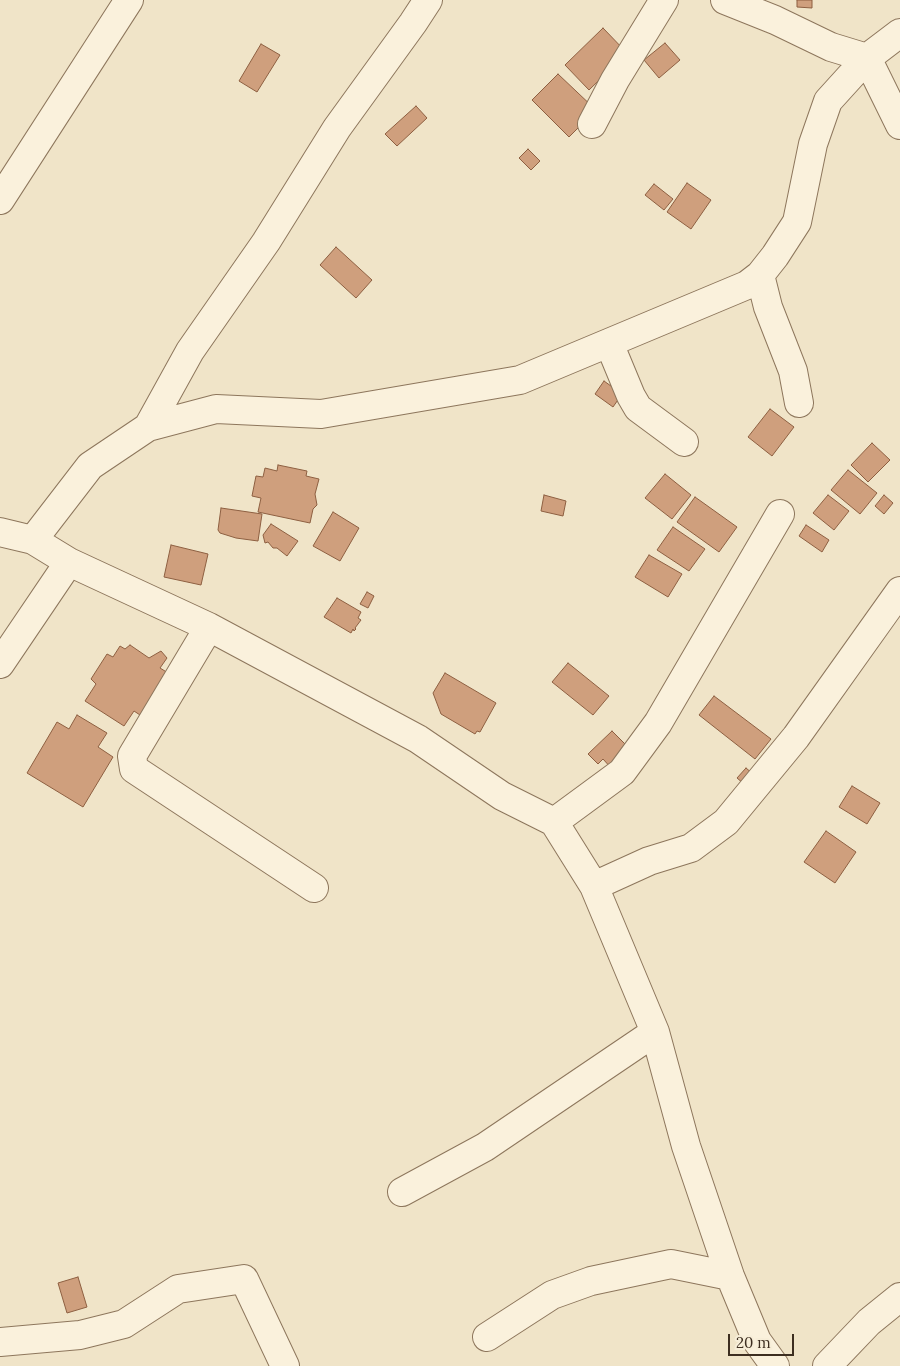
<!DOCTYPE html>
<html>
<head>
<meta charset="utf-8">
<style>
	body { margin:0 }
	#map { position:relative; width:900px; height:1366px; overflow:hidden; background:#f0e4c8; font-family:Lora,serif }
	canvas { display:block }
	.scale { position:absolute; left:728px; top:1334px; width:66px; height:22px; box-sizing:border-box; border:2px solid #3d2e20; border-top:0; padding-left:6px; font-size:15px; line-height:18px; white-space:nowrap; color:#3d2e20; -webkit-text-stroke:4px #f7eed8; paint-order:stroke }
</style>
</head>
<body>
<div id="map">
<canvas width="900" height="1366"></canvas>
<div class="scale">20 m</div>
</div>
<script>
const g = document.querySelector('canvas').getContext('2d');
g.lineJoin = 'round';
function fill(path, color) { g.fillStyle = color; g.fill(path, 'evenodd'); }
const toPath = rows => new Path2D(rows.map(r => 'M' + r).join(''));
function stroke(path, color, width, dash) { g.strokeStyle = color; g.lineWidth = width; g.lineCap = dash ? 'butt' : 'round'; g.setLineDash(dash || []); g.stroke(path); }
const building = toPath([
	[797,0,812,0,812,8,797,7,797,0],
	[603,28,627,53,589,90,565,65,603,28],
	[665,43,680,60,659,78,644,60,665,43],
	[261,44,280,55,257,92,239,81,261,44],
	[558,74,596,110,569,137,532,100,558,74],
	[416,106,427,118,397,146,385,134,416,106],
	[528,149,540,161,531,170,519,158,528,149],
	[687,183,711,200,691,229,667,212,687,183],
	[654,184,673,199,664,210,645,195,654,184],
	[336,247,372,280,356,298,320,265,336,247],
	[604,381,622,394,613,407,595,394,604,381],
	[770,409,794,427,772,456,748,437,770,409],
	[872,443,890,460,868,482,851,465,872,443],
	[278,465,307,471,306,476,319,479,315,494,317,505,313,509,310,523,258,512,261,498,252,496,256,476,263,477,265,468,277,471,278,465],
	[848,470,877,493,860,514,831,490,848,470],
	[665,474,691,495,672,519,645,498,665,474],
	[544,495,566,501,563,516,541,511,544,495],
	[828,495,849,511,834,530,813,513,828,495],
	[884,495,893,503,884,514,875,506,884,495],
	[695,497,737,527,719,552,677,522,695,497],
	[221,508,262,514,258,541,236,538,220,533,218,530,221,508],
	[333,512,359,528,340,561,313,546,333,512],
	[271,524,298,541,287,556,277,548,273,548,268,542,265,543,263,535,271,524],
	[806,525,829,540,822,552,799,536,806,525],
	[673,527,705,549,689,571,657,550,673,527],
	[171,545,208,554,201,585,164,577,171,545],
	[649,555,682,574,668,597,635,577,649,555],
	[367,592,374,596,368,608,360,604,367,592],
	[337,598,361,612,358,618,361,620,355,628,356,629,354,631,353,629,351,633,324,617,337,598],
	[130,645,149,658,161,651,167,658,160,668,173,676,146,719,134,711,124,726,85,701,96,684,91,679,107,654,113,657,120,646,125,649,130,645],
	[568,663,609,696,593,715,552,682,568,663],
	[445,673,496,703,480,732,477,731,475,734,441,714,433,693,445,673],
	[714,696,771,739,755,759,699,715,714,696],
	[77,715,107,733,98,747,113,757,83,807,27,773,57,722,69,729,77,715],
	[612,731,631,750,612,769,603,759,598,764,588,754,612,731],
	[746,768,759,779,750,789,737,778,746,768],
	[852,786,880,803,867,824,839,807,852,786],
	[826,831,856,852,835,883,804,862,826,831],
	[78,1277,87,1307,67,1313,58,1283,78,1277]
]);
fill(building, '#cf9f7d');
stroke(building, '#8d5f41', 1);
const minor = toPath([
	[725,0,775,20,831,47,867,58,900,33],
	[592,124,615,80,664,0],
	[0,200,129,0],
	[760,275,768,307,793,371,799,403],
	[609,343,631,396,638,408,684,442],
	[148,427,216,409,321,414,520,380,747,285,760,275,775,256,797,222,813,144,828,101,867,58,900,125],
	[0,532,33,540,69,562,209,627,418,739,502,796,554,822,594,886,655,1032,686,1146,730,1276,757,1341,775,1366],
	[33,540,90,466,148,427,190,351,266,242,337,128,413,23,428,0],
	[209,627,132,756,134,769,314,888],
	[0,664,69,562],
	[554,822,622,772,658,723,780,514],
	[594,886,649,861,691,848,726,822,796,737,900,591],
	[402,1192,485,1147,655,1032],
	[487,1337,552,1295,591,1281,671,1264,730,1276],
	[0,1342,80,1335,124,1324,178,1289,244,1279,285,1366],
	[827,1366,869,1322,900,1297]
]);
stroke(minor, '#8d765c', 30);
stroke(minor, '#faf1dc', 28);
</script>
</body>
</html>
